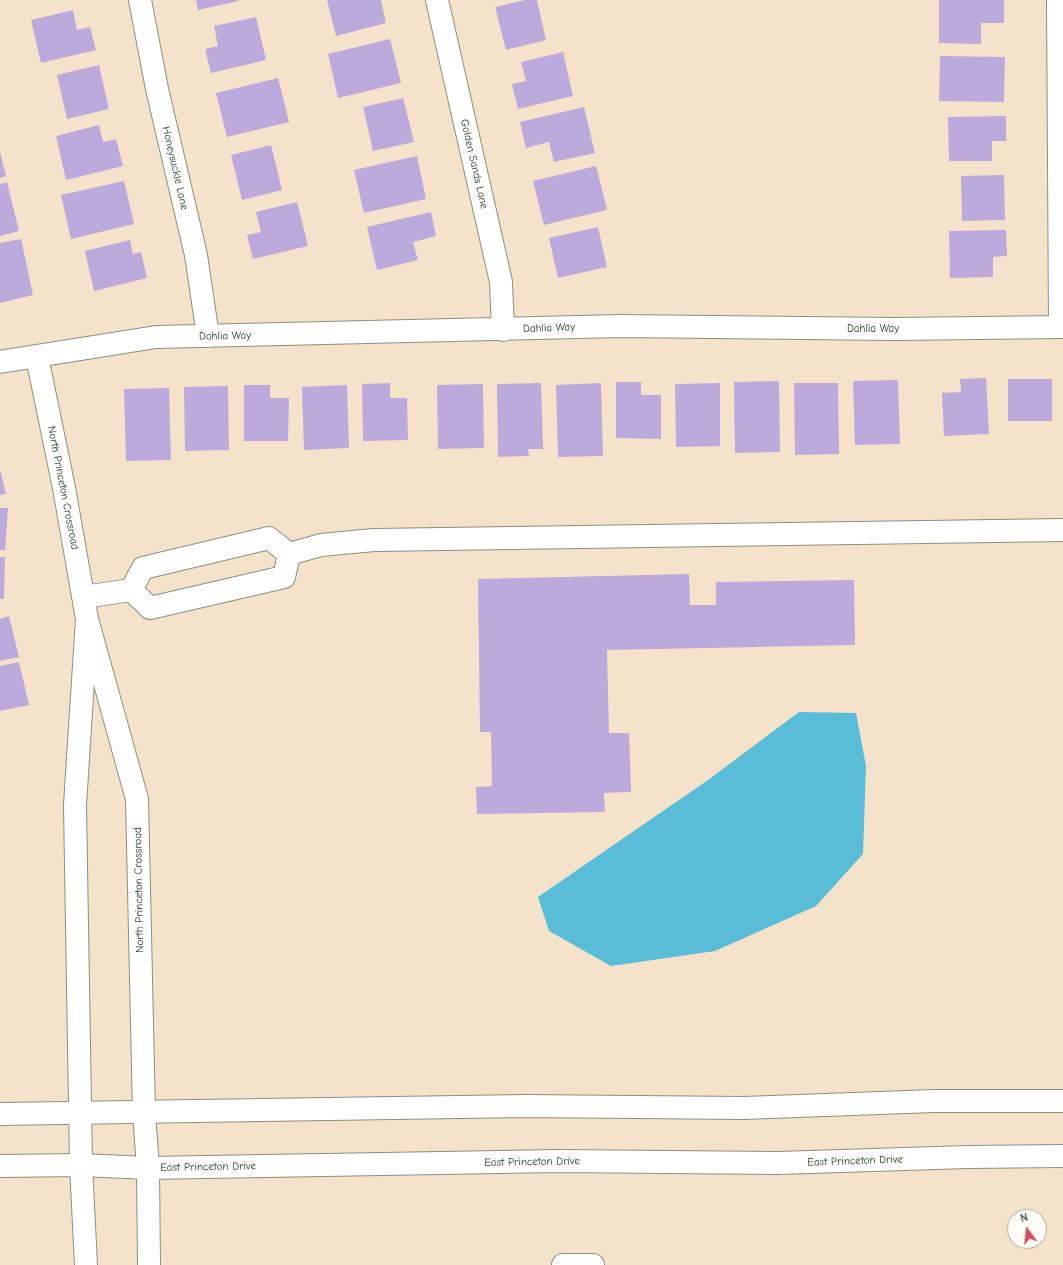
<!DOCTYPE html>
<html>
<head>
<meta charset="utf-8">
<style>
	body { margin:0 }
	#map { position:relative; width:1063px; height:1265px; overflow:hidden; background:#f4e3ca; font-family:"Comic Neue",sans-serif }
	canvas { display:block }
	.north { position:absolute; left:1007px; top:1209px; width:40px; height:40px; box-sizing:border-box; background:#fdfcf7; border:1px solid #a4b0a9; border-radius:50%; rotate:345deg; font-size:11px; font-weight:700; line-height:16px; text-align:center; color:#1f3d34 }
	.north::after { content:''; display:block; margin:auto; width:14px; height:18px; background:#d1495b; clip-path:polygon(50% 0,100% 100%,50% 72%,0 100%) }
</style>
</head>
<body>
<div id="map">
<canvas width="1063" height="1265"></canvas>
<div class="north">N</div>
</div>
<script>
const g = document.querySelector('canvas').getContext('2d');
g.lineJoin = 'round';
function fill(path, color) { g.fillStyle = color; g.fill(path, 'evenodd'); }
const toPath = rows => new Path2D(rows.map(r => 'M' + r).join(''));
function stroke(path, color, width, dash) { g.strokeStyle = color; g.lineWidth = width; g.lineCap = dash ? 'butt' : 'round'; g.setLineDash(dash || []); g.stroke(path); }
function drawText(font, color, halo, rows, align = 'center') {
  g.font = font + ' "Comic Neue",sans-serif'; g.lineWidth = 3.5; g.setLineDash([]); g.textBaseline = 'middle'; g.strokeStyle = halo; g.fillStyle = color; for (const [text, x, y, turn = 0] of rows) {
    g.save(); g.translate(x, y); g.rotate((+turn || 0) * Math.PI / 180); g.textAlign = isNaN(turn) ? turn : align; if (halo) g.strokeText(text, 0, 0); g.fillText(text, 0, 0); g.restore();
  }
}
fill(toPath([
	[799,712,856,713,866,766,863,854,816,906,715,951,611,966,549,931,538,897,708,780]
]), '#59bdd7');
fill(toPath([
	[196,0,238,0,238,1,198,10],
	[327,0,381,0,386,23,336,36],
	[525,0,537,0,546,40,506,50,495,7],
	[939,0,1004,0,1004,23,981,23,981,44,939,43],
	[73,10,77,30,90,27,96,50,41,63,31,20],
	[256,17,266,60,211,73,205,49,218,46,214,26],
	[390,39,401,83,338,98,328,54],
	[563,52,573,96,518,109,512,84,526,81,521,62],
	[940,56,1005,57,1004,102,939,101],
	[99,65,109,109,67,119,57,75],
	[278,78,289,122,227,137,216,93],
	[403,98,414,142,373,151,363,107],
	[584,107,595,153,554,162,549,142,526,148,520,122],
	[1006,116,1006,141,992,141,992,161,949,161,948,117],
	[99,125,103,142,116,139,123,166,66,180,56,136],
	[271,145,282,190,242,200,231,155],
	[0,152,6,176,0,178],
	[417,156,426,199,364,213,354,170],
	[596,166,607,210,544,225,533,181],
	[1004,175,1005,220,962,221,961,176],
	[124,181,134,224,71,239,61,195],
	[7,182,19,231,0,236,0,184],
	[297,202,308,246,253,259,247,235,261,232,256,212],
	[431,212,436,236,413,242,418,260,377,270,367,227],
	[598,227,607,267,558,278,549,238],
	[1006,230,1007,256,993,257,993,277,950,278,949,231],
	[21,239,33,295,0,303,0,243],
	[130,240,133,254,141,252,147,278,94,291,85,251],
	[986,378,989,434,944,436,942,393,961,392,960,379],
	[1008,379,1052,379,1052,421,1008,421],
	[898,380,900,444,855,445,853,381],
	[779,381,780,452,735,453,734,382],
	[616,382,641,382,641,395,661,395,661,439,616,438],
	[390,383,390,398,407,398,408,440,363,441,362,384],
	[541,383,543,449,528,449,529,456,498,457,497,384],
	[601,383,603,456,558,457,556,385],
	[720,383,720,446,676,447,675,384],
	[794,383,838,383,839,454,795,455],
	[483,384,484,448,438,449,437,385],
	[244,385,270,385,270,398,289,398,288,441,244,441],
	[347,385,349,448,304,450,302,387],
	[228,386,229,450,185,451,184,387],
	[169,388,171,460,126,461,124,389],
	[0,470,6,494,0,495],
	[0,508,8,508,5,550,0,550],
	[0,557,5,557,4,599,0,599],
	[689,574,690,605,716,605,716,582,854,580,855,645,607,650,609,733,629,733,631,792,604,793,605,812,477,814,476,787,492,786,491,732,480,732,478,579],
	[9,616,19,657,0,661,0,619],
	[19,662,29,705,0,711,0,666]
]), '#bdaadc');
const minor = toPath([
	[140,0,157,89,196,255,208,336],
	[437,0,501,282,503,330],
	[1058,0,1060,327],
	[37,357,64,488,87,619],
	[0,362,156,337,621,326,894,329,1063,327],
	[289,554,321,545,374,540,1063,530],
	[131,590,150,608,284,577,289,554],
	[131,590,143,568,269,538,289,554],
	[84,597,131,590],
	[86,1265,81,1165,75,805,87,619,137,799,144,1113,148,1168,149,1265],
	[563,1265,593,1265]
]);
const highway = toPath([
	[0,1114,525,1106,744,1108,934,1101,1063,1101],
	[0,1166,81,1165,148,1168,558,1161,778,1163,968,1157,1063,1156]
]);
stroke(minor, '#8a907f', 24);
stroke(highway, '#8a907f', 24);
stroke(minor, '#fff', 22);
stroke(highway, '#fff', 22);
drawText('11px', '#1f3d34', '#fdfcf7', [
	["Golden Sands Lane",474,164,77],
	["Honeysuckle Lane",175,168,77],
	["Dahlia Way",549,328,-2],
	["Dahlia Way",873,329],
	["Dahlia Way",225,336,-1],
	["North Princeton Crossroad",63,488,79],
	["North Princeton Crossroad",139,890,-91],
	["East Princeton Drive",855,1161,-2],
	["East Princeton Drive",532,1162,-1],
	["East Princeton Drive",208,1167,-1]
]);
</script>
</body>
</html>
